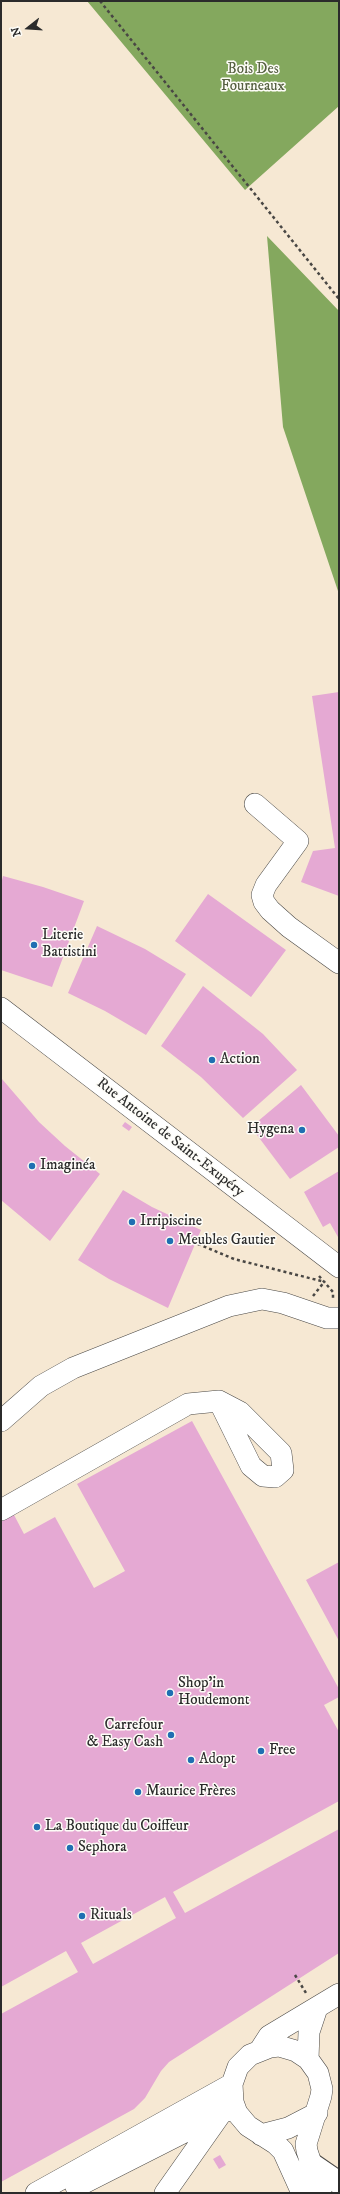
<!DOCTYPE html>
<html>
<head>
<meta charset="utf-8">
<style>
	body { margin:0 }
	#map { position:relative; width:340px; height:2194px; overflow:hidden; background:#f6e8d3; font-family:"IM FELL DW Pica",serif }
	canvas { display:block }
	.frame { position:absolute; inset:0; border:2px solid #2b2b2b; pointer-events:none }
	.north { position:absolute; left:8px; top:8px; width:40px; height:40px; -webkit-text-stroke:3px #fdfcf7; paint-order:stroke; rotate:253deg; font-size:11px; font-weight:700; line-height:16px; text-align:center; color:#2b2b2b }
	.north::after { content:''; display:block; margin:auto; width:14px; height:18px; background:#2b2b2b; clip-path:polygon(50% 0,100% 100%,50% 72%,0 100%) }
</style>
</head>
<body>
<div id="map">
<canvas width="340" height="2194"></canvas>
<div class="frame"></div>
<div class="north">N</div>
</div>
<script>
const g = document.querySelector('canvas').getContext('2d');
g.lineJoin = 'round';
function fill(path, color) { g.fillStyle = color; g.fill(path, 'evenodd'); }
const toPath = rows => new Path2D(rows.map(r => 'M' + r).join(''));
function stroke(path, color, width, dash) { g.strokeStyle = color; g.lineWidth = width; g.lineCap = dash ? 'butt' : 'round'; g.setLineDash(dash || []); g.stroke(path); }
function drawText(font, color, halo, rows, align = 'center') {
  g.font = font + ' "IM FELL DW Pica",serif'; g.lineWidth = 3; g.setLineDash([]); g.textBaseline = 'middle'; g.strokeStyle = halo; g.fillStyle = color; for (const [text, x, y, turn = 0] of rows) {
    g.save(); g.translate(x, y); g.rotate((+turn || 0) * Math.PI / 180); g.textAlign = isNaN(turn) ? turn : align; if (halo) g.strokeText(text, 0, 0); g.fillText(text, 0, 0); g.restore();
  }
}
fill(toPath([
	[87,1,339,1,339,106,245,190],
	[267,236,339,311,339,594,283,427]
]), '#84a85e');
fill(toPath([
	[339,692,339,896,301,882,313,851,335,848,312,696],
	[3,876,43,887,84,901,52,987,1,970,1,884],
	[208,894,286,950,251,997,175,941],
	[97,926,145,949,186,974,146,1035,105,1011,68,993],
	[203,986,263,1034,297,1070,243,1118,201,1077,161,1046],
	[2,1079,39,1122,65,1146,100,1174,50,1241,1,1200],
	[301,1085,339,1136,339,1147,290,1179,251,1127],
	[125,1122,132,1127,129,1131,122,1126],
	[339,1171,339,1237,338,1237,330,1223,323,1227,304,1192],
	[123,1190,152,1207,201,1230,168,1308,109,1279,78,1260],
	[192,1421,339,1689,339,1697,324,1705,339,1732,339,1801,173,1892,185,1913,339,1829,339,1953,169,2062,161,2071,145,2098,134,2109,1,2182,1,2014,78,1972,66,1951,1,1987,1,1520,13,1513,24,1534,55,1517,94,1588,125,1571,77,1484],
	[165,1897,176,1918,93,1964,81,1943],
	[339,1562,339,1641,306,1580],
	[220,2155,226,2165,219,2169,213,2159]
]), '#e5a9d3');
const minor = toPath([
	[255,804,298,841,266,885,262,895,264,902,270,910,289,927,339,963],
	[1,1008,339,1267],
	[1,1421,41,1386,73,1368,229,1306,262,1299,283,1303,327,1318,339,1318],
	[1,1510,188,1404,219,1401,240,1412,281,1453,283,1470,275,1477,263,1476,251,1466,219,1401],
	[260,2050,269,2036,339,1994],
	[308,2059,309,2032,317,2008],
	[261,2135,288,2128,317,2113],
	[76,2187,234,2107],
	[36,2193,232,2084],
	[165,2193,220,2115],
	[302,2193,283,2151,276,2144,248,2126,237,2113,233,2102,232,2084,238,2067,250,2055,270,2047,279,2046,296,2051,308,2059,318,2073,322,2089,321,2096,306,2144,307,2151,321,2193]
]);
const major = toPath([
	[310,2163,339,2183]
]);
stroke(minor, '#494744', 22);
stroke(major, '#494744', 24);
stroke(toPath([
	[100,1,339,299],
	[198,1244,234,1259,325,1282],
	[319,1276,333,1292,333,1300],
	[313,1296,325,1281],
	[295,1975,306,1993]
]), '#494744', 2.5, [3, 3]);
stroke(minor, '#fff', 21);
stroke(major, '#fff', 22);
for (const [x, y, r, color] of [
	[34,945,4,"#1f6fb2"],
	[212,1060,4,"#1f6fb2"],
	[302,1130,4,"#1f6fb2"],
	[32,1166,4,"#1f6fb2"],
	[132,1222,4,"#1f6fb2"],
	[170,1241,4,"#1f6fb2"],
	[170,1693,4,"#1f6fb2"],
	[171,1735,4,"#1f6fb2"],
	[261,1751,4,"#1f6fb2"],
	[191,1760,4,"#1f6fb2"],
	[138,1792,4,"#1f6fb2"],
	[37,1827,4,"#1f6fb2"],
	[70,1848,4,"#1f6fb2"],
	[82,1916,4,"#1f6fb2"]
]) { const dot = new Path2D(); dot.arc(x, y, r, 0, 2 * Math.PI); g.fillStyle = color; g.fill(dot); stroke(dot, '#fdfcf7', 1.5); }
drawText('15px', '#566041', '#fdfcf7', [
	["Bois Des",253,70],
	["Fourneaux",253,87]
]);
drawText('15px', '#2b2b2b', '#fdfcf7', [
	["Literie",42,936],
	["Battistini",42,953],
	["Action",220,1060],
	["Hygena",294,1130,"right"],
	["Imaginéa",40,1166],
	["Irripiscine",140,1222],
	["Meubles Gautier",178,1241],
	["Shop’in",178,1684],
	["Houdemont",178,1701],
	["Carrefour",163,1726,"right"],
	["& Easy Cash",163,1743,"right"],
	["Free",269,1751],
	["Adopt",199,1760],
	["Maurice Frères",146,1792],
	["La Boutique du Coiffeur",45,1827],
	["Sephora",78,1848],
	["Rituals",90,1916]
], 'left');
drawText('15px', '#2b2b2b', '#fdfcf7', [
	["Rue Antoine de Saint-Exupéry",170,1138,38]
]);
</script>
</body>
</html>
